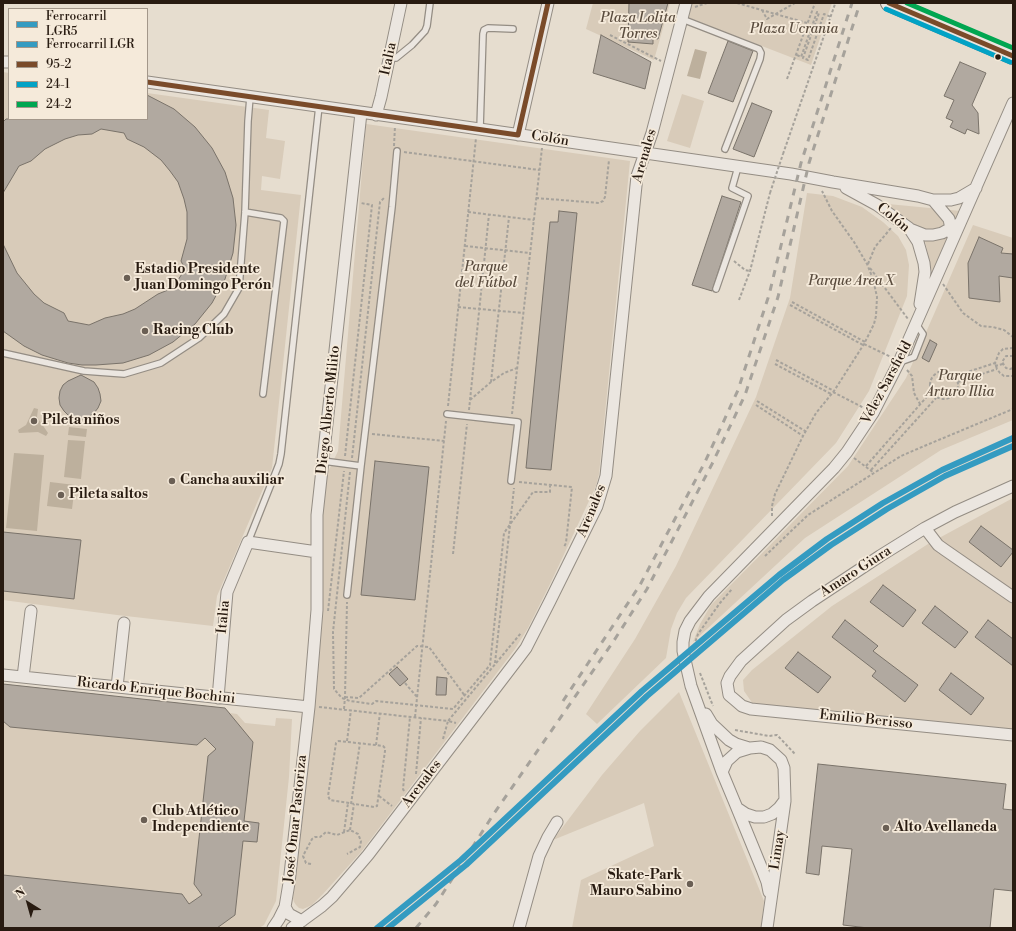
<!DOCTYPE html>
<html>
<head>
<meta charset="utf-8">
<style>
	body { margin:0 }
	#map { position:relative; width:1016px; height:931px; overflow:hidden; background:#e6ddcf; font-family:"Libre Bodoni",serif }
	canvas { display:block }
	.frame { position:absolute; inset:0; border:4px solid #281b11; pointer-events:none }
	.legend { position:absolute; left:8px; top:8px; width:140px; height:112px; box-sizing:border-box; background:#f5eada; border:1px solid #a3978a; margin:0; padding:5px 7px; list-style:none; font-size:12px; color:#281b11 }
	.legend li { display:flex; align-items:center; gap:8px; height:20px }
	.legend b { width:20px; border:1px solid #a3978a }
	.north { position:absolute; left:8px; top:883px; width:40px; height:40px; -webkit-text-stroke:3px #f5eada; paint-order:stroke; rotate:323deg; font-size:11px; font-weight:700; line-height:16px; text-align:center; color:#281b11 }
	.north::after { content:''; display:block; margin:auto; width:14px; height:18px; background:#281b11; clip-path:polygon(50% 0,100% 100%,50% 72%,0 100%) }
</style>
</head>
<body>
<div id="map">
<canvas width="1016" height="931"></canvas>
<div class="frame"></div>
<ul class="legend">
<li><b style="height:5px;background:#349bc1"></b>Ferrocarril LGR5</li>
<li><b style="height:5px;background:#349bc1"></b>Ferrocarril LGR</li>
<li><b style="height:5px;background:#7a4b2a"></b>95-2</li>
<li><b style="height:5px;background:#02a2c5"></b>24-1</li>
<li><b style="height:5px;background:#00a651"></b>24-2</li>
</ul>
<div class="north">N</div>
</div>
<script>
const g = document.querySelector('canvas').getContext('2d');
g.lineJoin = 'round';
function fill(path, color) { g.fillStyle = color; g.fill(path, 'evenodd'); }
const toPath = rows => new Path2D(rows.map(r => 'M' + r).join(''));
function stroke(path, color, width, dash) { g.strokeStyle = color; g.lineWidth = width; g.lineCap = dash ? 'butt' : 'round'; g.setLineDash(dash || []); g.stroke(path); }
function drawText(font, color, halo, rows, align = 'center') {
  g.font = font + ' "Libre Bodoni",serif'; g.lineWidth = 3.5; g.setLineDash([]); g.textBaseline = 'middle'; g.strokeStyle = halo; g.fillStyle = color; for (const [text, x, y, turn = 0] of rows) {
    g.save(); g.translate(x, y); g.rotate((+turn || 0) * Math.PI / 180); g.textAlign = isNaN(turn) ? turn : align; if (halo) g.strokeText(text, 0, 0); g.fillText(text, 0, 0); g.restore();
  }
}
fill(toPath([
	[593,3,670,3,654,60,586,29],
	[690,3,832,3,811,65,687,17],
	[3,72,9,73,9,119,147,119,147,93,269,110,266,138,285,141,280,179,262,176,261,190,301,195,272,468,217,596,213,626,117,615,3,600],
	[682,94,704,101,690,148,667,141],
	[366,124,630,161,599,474,596,486,551,582,528,628,515,649,361,852,323,894,312,905,303,909,299,908,296,905,294,902,293,898,322,612,322,523,327,474,338,451],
	[807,193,833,196,862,207,883,222,898,236,906,250,909,265,907,296,869,391,836,443,686,598,677,613,671,629,666,658,597,724,586,714,635,639,676,566,756,397,790,298],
	[888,204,961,211,933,277,925,241],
	[973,225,1013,238,1013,420,941,450,805,538,693,642,700,624,711,605,848,466,906,378],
	[1013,498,1013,729,753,704,744,691,743,680,752,670,832,606,928,544],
	[3,684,225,708,230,713,237,714,245,723,275,726,276,718,292,719,289,777,276,901,264,925,259,928,3,928],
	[679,692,764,901,761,928,572,928,581,880,654,846,644,803,553,840,602,775,640,731]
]), '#d8cbb9');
fill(toPath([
	[695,49,707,52,700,79,687,76],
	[34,408,38,409,37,417,48,433,46,436,38,432,19,433,18,430,26,425],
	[69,427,87,429,86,437,68,435],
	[68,440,85,441,81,479,64,477],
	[14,453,44,455,37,531,6,528],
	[50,482,75,485,72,509,47,506]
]), '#bdb09d');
const building = toPath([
	[629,3,668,3,658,39,653,38,653,44,628,42,629,3],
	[601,35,651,62,645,89,593,73,601,35],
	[728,41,753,51,733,102,708,93,728,41],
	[960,62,986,73,972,105,978,113,979,134,967,129,965,134,950,127,953,121,946,118,954,100,944,96,960,62],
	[147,95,174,109,195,127,212,148,225,172,233,198,236,225,233,253,225,279,212,303,195,324,173,342,149,355,123,363,96,365,82,365,68,363,42,355,24,346,3,331,3,244,17,273,34,294,44,303,64,313,68,321,89,325,105,318,123,314,135,309,158,294,173,288,185,269,181,261,187,239,187,212,184,199,178,182,170,171,161,160,144,147,127,139,124,133,101,129,92,134,78,135,65,139,45,149,31,161,19,166,3,193,3,122,6,119,147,119,147,95],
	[752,103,772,111,754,157,733,149,752,103],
	[722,196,741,202,712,291,692,285,722,196],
	[559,211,577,213,551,470,526,468,550,222,558,222,559,211],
	[979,237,1003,248,1001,253,1013,254,1013,278,999,276,1000,302,969,298,968,263,979,237],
	[930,340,937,344,929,362,922,358,930,340],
	[81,375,94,382,98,388,100,394,101,401,98,408,94,413,88,417,82,419,75,418,69,416,64,411,60,405,59,398,60,391,63,385,68,381,81,375],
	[375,461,429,467,415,600,361,595,375,461],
	[981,526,1013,550,1013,552,1001,567,969,542,981,526],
	[3,532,81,540,74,599,3,591,3,532],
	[883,585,916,610,903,627,870,602,883,585],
	[935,606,968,632,955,648,922,623,935,606],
	[845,620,878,646,873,651,918,685,905,702,872,676,876,671,832,637,845,620],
	[988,620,1013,639,1013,666,975,637,988,620],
	[798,652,831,677,818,693,785,668,798,652],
	[397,667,408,679,400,686,389,674,397,667],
	[951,673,984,698,971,715,939,690,951,673],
	[437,677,447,678,446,695,436,695,437,677],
	[3,684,225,708,253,742,244,821,259,823,257,842,243,841,235,915,217,928,3,928,3,875,182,894,189,904,202,895,194,884,208,756,216,749,205,738,197,745,10,727,3,721,3,684],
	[818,764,1006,784,1003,809,1013,810,1013,891,994,889,990,928,868,928,843,925,852,849,822,846,819,875,806,873,818,764]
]);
fill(building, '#b1a9a0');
stroke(building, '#7a736a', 1);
const lane = toPath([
	[682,19,759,49,761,53,760,59,725,149],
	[389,58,396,58,412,45,425,31,427,26,430,3],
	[480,129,483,34,484,30,488,28,513,29],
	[245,212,281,218,284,221,263,394],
	[716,289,748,196,732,188,738,167],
	[3,353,84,371,124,374,161,363,199,338,224,314,239,288,245,212,248,121,250,97],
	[900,362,914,357,923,334,916,324],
	[447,414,518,422,511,481],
	[323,461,361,466,347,595],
	[361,466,392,207,397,151],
	[248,542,279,464,281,454,319,106]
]);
const street = toPath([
	[3,62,9,62],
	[147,82,431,122,791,174,833,182,918,196,933,200,951,200,959,198,976,188],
	[376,115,381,97,401,3],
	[518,135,548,3],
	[846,188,877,205,909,228,918,242,924,263,925,272,920,304],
	[933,200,949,219,952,234],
	[910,229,925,235,933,235,942,233,960,223],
	[1013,486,955,512,925,528,880,556,812,601,786,620,741,661,730,676,727,683,729,695,735,700,742,706,751,709,1013,735],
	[925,528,938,545,945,550,1013,597],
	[3,675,309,707],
	[23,677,31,611],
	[117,687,124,623],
	[218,698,227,592,248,542,317,552],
	[706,714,712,724,729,740,736,744,749,748],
	[761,747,770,750,781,760,784,768,785,800,779,808,772,814,764,817,755,817,746,814,737,808,722,772,727,761,737,752,750,748,761,747],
	[722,772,691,686,683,651,683,642,685,631,690,621,709,596,834,468,847,452,873,413,899,362,1013,103],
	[737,808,762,869,767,882,769,892],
	[285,907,289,914,302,921],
	[273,928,279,919,285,907,289,883,309,707,317,610,317,515,361,113],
	[292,928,322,906,332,897,368,855,520,656,526,648,550,601,597,506,606,476,637,176,652,133,686,3],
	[519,928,539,856,548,837,557,822],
	[767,928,785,801]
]);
const secondary = toPath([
	[889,3,1013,56]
]);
stroke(lane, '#948d84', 8);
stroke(street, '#948d84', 13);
stroke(secondary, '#7a736a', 18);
stroke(toPath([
	[737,3,807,23],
	[695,7,707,3],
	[762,10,767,19,795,3],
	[610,35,661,61],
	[797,55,801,57,817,12,819,13,803,58,808,60,824,14,831,17],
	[787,79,815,3],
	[394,146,395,126],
	[404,152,539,170],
	[783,154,835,4],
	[536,198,599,203,603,201,605,197,609,160],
	[468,212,534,220],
	[465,246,530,253],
	[734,261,745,270,750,271],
	[868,264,875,247,891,228],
	[870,268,908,319],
	[943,284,963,313,981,326,993,327,1004,330,1013,337],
	[739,300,750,271,770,193],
	[792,302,865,342],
	[790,305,863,345],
	[458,307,523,313],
	[864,344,891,357],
	[1013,348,1003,349,999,353,995,363,997,369,1000,373,1004,376,1013,376],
	[1013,356,1006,356,1002,362,1006,368,1010,369,1013,368],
	[776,360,834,391],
	[775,364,831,394],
	[995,366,1003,364],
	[907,370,912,376,914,393,920,404],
	'930 385a14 14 0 1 1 28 0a14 14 0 1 1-28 0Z',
	[955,376,995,363],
	[491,382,509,217],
	[958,382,997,369],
	[833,392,864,408],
	[470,400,491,382,504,373,517,368],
	[757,401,805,431],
	[756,405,803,436],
	[448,406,476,138],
	[469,410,489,214],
	[512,414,542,148],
	[372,434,444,441],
	[345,456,372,205,361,203],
	[352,458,380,202,384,198],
	[854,458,874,473],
	[866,466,931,392],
	[871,470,936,398],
	[350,472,333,632,334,689,342,698,350,701,372,704,376,701,453,709,490,665,504,533,533,492,550,492,550,485],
	[519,482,572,487,566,543,564,547],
	[772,516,772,506,775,494,803,436,816,413,834,391,864,344,874,324,876,316,877,297,873,279,867,264,854,242,832,211,822,191],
	[453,554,467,424],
	[765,556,808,515,874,473,901,456,929,444,1013,409],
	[328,611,344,471],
	[694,646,698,634,720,603,732,589],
	[495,663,514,488],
	[700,673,713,706],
	[405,683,417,697],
	[345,697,359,698,417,646,429,647,465,696],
	[319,707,448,721,521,633],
	[344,709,345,697,347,602],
	[415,717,446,421],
	[735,730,769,736,777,735,795,754],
	[443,739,448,721,456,723],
	[338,741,376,745,383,746,385,748,385,751,377,806,374,807,330,800,328,796,336,743,338,741],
	[347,741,351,710],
	[376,745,380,713],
	[416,774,421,718],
	[404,791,403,789,410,717],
	[379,796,392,806],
	[351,804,360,743],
	[350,830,354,804],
	[344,832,348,803],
	[311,864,306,863,303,856,304,854,312,839,315,837,320,837,326,832,337,835,350,830,358,834,361,841,360,847,347,854]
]), '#a6a29b', 2, [3, 2]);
stroke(lane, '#ebe6e0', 5.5);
stroke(street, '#ebe6e0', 11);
stroke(secondary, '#ebe6e0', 16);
stroke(toPath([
	[563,701,640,585,705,462,738,390,769,295,801,163,852,3],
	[416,928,436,904,493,815,613,642,647,589,712,464,745,395,778,297,809,163,860,3]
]), '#a6a29b', 3, [7, 7]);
stroke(toPath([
	[770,193,783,154]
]), '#a6a29b', 2, [3, 2]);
stroke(toPath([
	[889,3,1013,56],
	[147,82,518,135,548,3]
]), '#7a4b2a', 5);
stroke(toPath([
	[886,9,1010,62]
]), '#02a2c5', 5);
stroke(toPath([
	[907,3,1013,48]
]), '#00a651', 5);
stroke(toPath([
	[377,928,461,860,642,691,779,575,827,539,883,503,942,470,1013,438]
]), '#349bc1', 6);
stroke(toPath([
	[388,928,466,865,647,696,783,580,831,545,887,509,945,476,1013,446]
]), '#349bc1', 6);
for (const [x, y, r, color] of [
	[998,57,3.5,"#281b11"],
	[127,278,4,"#6a5f54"],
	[145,331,4,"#6a5f54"],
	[34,421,4,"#6a5f54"],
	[172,481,4,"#6a5f54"],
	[61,495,4,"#6a5f54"],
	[144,820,4,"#6a5f54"],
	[886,828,4,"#6a5f54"],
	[690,884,4,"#6a5f54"]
]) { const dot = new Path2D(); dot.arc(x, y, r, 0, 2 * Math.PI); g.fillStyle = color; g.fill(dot); stroke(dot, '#f5eada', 1.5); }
drawText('italic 14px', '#5a4c3e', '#f5eada', [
	["Plaza Lolita",638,19],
	["Torres",638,35],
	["Plaza Ucrania",794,30],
	["Parque",486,268],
	["del Fútbol",486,284],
	["Parque Area X",851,282],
	["Parque",960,377],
	["Arturo Illia",960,393]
]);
drawText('14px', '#281b11', '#f5eada', [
	["Italia",389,59,-78],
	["Colón",550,139,9],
	["Arenales",645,156,-74],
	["Colón",893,218,39],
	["Vélez Sarsfield",887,383,-62],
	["Diego Alberto Milito",329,410,-84],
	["Arenales",592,511,-68],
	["Amaro Giura",856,572,-33],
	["Italia",224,617,-85],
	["Ricardo Enrique Bochini",156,691,6],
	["Emilio Berisso",866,720,6],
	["Arenales",422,784,-53],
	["José Omar Pastoriza",296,819,-84],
	["Limay",778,850,-81]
]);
drawText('bold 14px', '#281b11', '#f5eada', [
	["Estadio Presidente",135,270],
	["Juan Domingo Perón",135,286],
	["Racing Club",153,331],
	["Pileta niños",42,421],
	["Cancha auxiliar",180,481],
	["Pileta saltos",69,495],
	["Club Atlético",152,812],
	["Independiente",152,828],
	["Alto Avellaneda",894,828],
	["Skate-Park",682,876,"right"],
	["Mauro Sabino",682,892,"right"]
], 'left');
</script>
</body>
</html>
